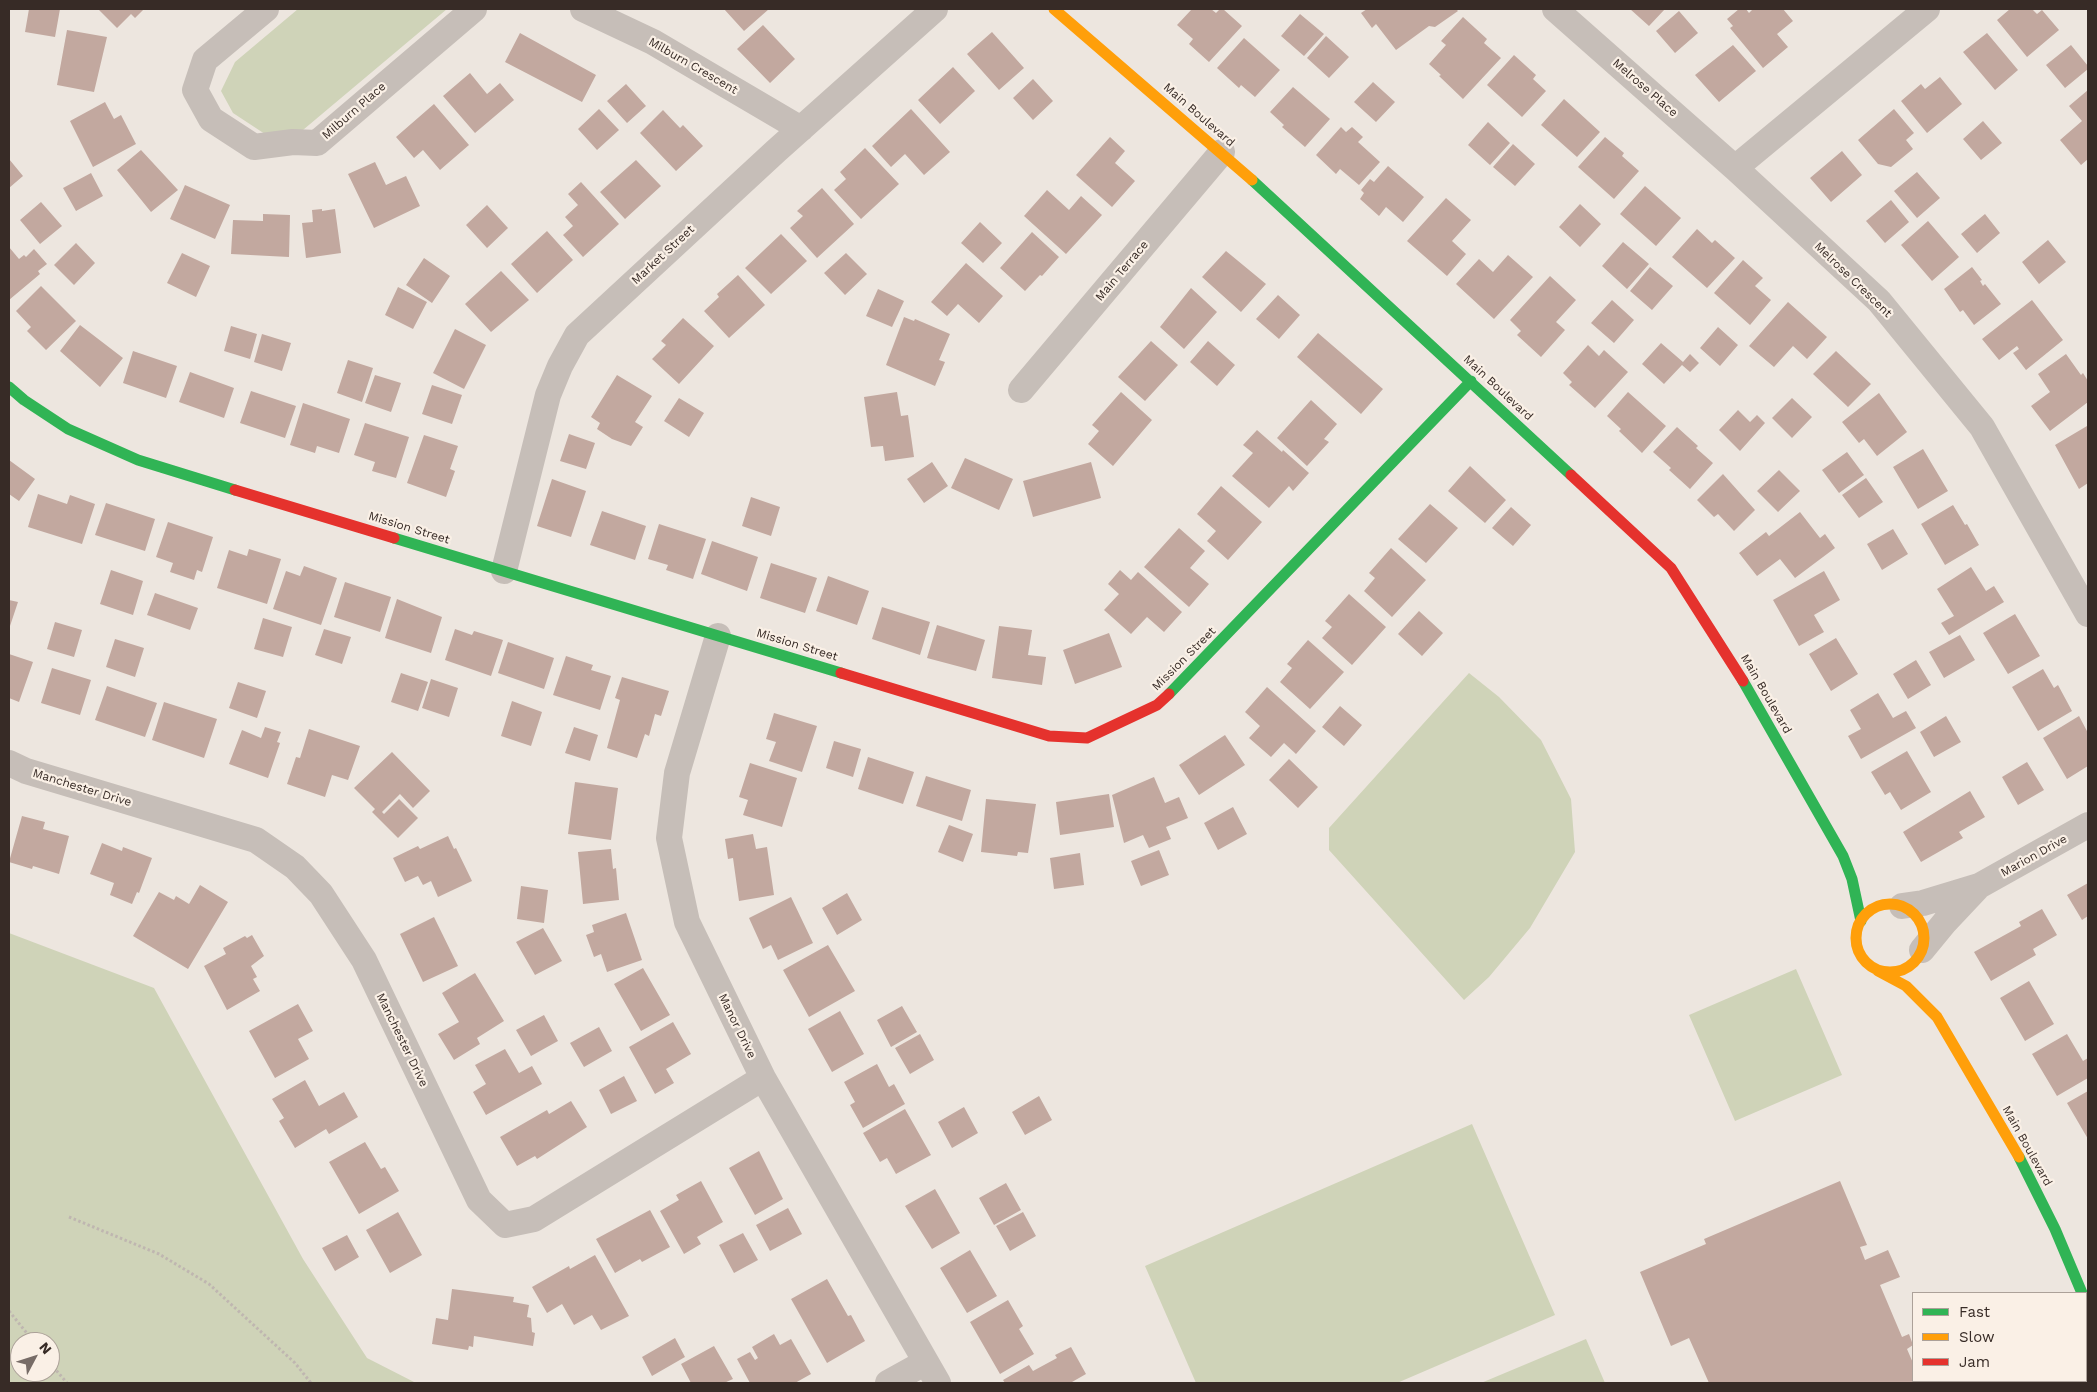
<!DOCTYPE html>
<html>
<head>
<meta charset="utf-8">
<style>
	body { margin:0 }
	#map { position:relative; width:2097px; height:1392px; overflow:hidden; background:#ede6df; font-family:"Work Sans",sans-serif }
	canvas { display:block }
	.frame { position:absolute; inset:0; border:10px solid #372b26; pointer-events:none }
	.legend { position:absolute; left:1912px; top:1292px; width:175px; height:90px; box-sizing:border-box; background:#faf0e6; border:1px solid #aca199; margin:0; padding:6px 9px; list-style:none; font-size:15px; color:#372b26 }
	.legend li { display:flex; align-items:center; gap:10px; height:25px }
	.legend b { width:25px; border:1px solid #aca199 }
	.north { position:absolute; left:10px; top:1332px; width:50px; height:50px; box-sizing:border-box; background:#faf0e6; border:1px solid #aca199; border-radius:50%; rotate:50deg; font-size:14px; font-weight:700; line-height:20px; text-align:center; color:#372b26 }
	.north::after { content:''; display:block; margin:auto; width:18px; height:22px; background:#776c67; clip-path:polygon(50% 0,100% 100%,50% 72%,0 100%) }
</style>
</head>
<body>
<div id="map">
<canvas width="2097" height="1392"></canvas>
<div class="frame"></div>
<ul class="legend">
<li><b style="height:6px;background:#30b455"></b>Fast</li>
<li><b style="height:6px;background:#ff9f0a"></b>Slow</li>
<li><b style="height:6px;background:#e5322d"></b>Jam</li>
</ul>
<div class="north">N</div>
</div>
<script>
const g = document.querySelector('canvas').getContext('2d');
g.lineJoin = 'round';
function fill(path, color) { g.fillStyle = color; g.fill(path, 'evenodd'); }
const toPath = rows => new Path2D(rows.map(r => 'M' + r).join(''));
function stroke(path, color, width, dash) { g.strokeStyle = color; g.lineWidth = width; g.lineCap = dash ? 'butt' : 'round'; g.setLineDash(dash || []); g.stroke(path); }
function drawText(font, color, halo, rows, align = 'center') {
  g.font = font + ' "Work Sans",sans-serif'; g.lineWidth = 4.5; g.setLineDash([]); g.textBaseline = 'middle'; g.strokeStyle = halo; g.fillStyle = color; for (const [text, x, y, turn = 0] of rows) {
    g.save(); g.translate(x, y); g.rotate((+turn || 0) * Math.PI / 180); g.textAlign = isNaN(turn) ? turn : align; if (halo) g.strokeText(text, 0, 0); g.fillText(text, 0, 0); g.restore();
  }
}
fill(toPath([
	[298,9,447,9,297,135,268,136,233,113,221,91,235,62],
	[1469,673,1499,697,1541,740,1571,799,1575,852,1530,928,1489,977,1464,1000,1329,850,1329,828],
	[9,933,154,988,303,1259,367,1358,416,1383,9,1383],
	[20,1342,50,1342,50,1372,20,1372],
	[1796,969,1842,1075,1735,1121,1689,1015],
	[1472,1124,1555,1315,1397,1383,1196,1383,1145,1266],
	[1586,1339,1605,1383,1481,1383]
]), '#cfd3b8');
fill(toPath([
	[29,9,60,9,55,37,25,32],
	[98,9,144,9,135,18,131,14,117,28],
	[724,9,769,9,744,31],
	[1192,9,1211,9,1216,13,1220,9,1223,9,1242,26,1209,62,1189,44,1193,39,1177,25],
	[1367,9,1456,9,1458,11,1435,27,1429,26,1396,50,1376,24,1372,28,1361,13],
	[1630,9,1665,9,1649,26],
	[1739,9,1746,9,1749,13,1753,9,1783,9,1793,21,1777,34,1788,47,1763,68,1730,28,1733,26,1727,19],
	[2010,9,2032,9,2037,14,2042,10,2059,30,2027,57,1997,20],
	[1679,11,1698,33,1675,53,1656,31],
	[1300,14,1324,34,1304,56,1281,36],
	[1463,17,1487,39,1484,43,1501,58,1463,99,1439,76,1441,75,1429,64,1446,45,1441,41],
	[763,25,795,59,770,83,737,49],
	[67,30,107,37,94,92,57,85],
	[992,32,1024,68,999,90,967,54],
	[520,33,596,75,582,102,505,62],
	[1987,33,2018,70,1995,90,1963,52],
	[1326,36,1349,57,1329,78,1307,58],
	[1244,38,1280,70,1255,97,1241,85,1239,88,1217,68],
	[1733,45,1756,71,1719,102,1695,75],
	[2071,45,2088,66,2088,69,2065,88,2046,65],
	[1514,55,1536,75,1533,79,1546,91,1522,117,1487,85],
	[953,67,975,91,940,124,918,100],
	[470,73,487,94,500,83,514,100,475,133,443,96],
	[1940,77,1962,104,1927,133,1901,101,1921,84,1925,89],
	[1033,79,1053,101,1033,120,1013,98],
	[1373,82,1395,102,1376,122,1354,102],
	[626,84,646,106,627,123,607,101],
	[1293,87,1330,119,1305,147,1282,127,1284,125,1270,112],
	[2088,90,2088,159,2081,165,2060,140,2082,121,2069,106],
	[1564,99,1600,132,1577,157,1541,125],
	[105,102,114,119,121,115,136,144,93,167,70,121],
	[434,104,469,145,440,170,423,150,414,158,396,137],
	[599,109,619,130,597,150,578,129],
	[911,109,950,152,924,175,905,154,891,167,872,146],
	[1894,109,1914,133,1906,140,1913,149,1891,167,1878,164,1858,140],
	[663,110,680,128,683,125,703,146,676,171,640,133],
	[1983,121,2002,143,1981,160,1963,139],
	[1488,122,1510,143,1490,165,1468,145],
	[1341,127,1346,132,1352,127,1363,137,1358,142,1380,162,1359,185,1340,169,1336,174,1316,155],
	[1110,137,1125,151,1115,163,1135,181,1112,207,1076,175],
	[1605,137,1624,153,1622,156,1639,171,1614,199,1578,167],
	[1513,144,1535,164,1515,186,1493,167],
	[865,148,899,184,861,219,834,190,846,179,840,172],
	[141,150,178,190,151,212,117,170],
	[1842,151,1862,175,1831,202,1810,178],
	[9,159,23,176,9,188],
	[636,160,661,186,625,219,600,192],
	[375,162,386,185,406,176,420,206,374,228,348,174],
	[1388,166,1424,197,1403,222,1386,207,1379,216,1360,199,1364,193,1361,190,1370,179,1374,182],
	[1917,172,1940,198,1917,218,1894,191],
	[91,173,103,196,76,211,63,188],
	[581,182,619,224,583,257,563,235,573,226,565,217,578,205,568,194],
	[185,185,230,205,215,239,170,219],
	[1645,186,1681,218,1656,246,1620,214],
	[822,188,854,224,817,258,790,228,803,216,797,211],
	[1047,190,1069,210,1081,196,1102,215,1066,254,1024,216],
	[1446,198,1471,220,1452,241,1466,254,1447,276,1407,241],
	[1891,200,1909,222,1885,243,1866,221],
	[41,202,62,226,40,244,20,220],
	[1580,204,1601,224,1580,247,1559,227],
	[487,205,508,228,487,248,466,225],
	[322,209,322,211,335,209,341,253,306,258,302,223,313,222,312,210],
	[263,214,290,215,289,257,231,254,233,220,263,221],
	[1985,214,2000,233,1977,253,1961,234],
	[1928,221,1959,257,1932,281,1901,245],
	[980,222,1002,243,983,263,961,243],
	[1697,229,1712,243,1715,240,1735,258,1707,288,1672,257],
	[547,231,573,260,537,293,511,264],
	[1032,232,1059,257,1042,276,1040,275,1025,291,1000,268],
	[781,234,807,261,771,294,745,268],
	[2048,240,2066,262,2039,284,2022,262],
	[1623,242,1649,264,1627,289,1602,266],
	[76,243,95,263,74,285,54,265],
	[9,247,19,259,24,255,26,257,34,249,47,264,38,271,40,274,9,300],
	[1226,251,1266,284,1241,312,1202,277],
	[182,253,210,266,196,297,167,283],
	[846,253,867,274,845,295,824,273],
	[1508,255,1533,277,1494,319,1456,284,1479,259,1493,272],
	[424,258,450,276,432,303,406,285],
	[1743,260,1763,278,1755,286,1771,300,1750,325,1714,293],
	[966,263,1003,296,979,323,958,304,947,316,931,302],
	[1650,267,1673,286,1652,310,1630,291],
	[1972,267,1982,280,1980,281,1983,286,1985,284,2001,304,1974,325,1963,310,1960,312,1944,289],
	[501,271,529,300,491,332,465,304],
	[738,275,765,305,729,338,704,311,719,297,717,294],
	[1550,276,1576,300,1556,322,1565,330,1541,357,1517,335,1521,331,1510,320],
	[41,286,76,321,46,350,27,331,31,327,16,311],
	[398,287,427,302,413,329,385,315],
	[1191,288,1217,312,1184,349,1160,327],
	[878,289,904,301,892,327,866,316],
	[1278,295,1300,315,1279,339,1256,319],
	[1612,300,1634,320,1614,343,1591,323],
	[2032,300,2063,340,2026,370,2013,353,2019,349,2017,346,1999,360,1982,339],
	[1788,302,1827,337,1807,359,1793,346,1774,367,1749,346],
	[904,317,914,321,915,319,950,334,939,360,945,362,935,386,886,365],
	[683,318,714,346,679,384,652,359,666,345,661,341],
	[80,325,123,358,100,387,60,351],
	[231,326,257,334,250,359,224,351],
	[1718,327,1738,345,1720,366,1700,348],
	[455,329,486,345,464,389,433,373],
	[1318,333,1383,389,1361,414,1297,357],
	[262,334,291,343,282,371,254,362],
	[1151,341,1178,365,1145,401,1118,377],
	[1208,341,1235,365,1217,386,1190,362],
	[1661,343,1683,362,1690,354,1699,363,1690,372,1682,365,1664,384,1642,364],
	[1588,345,1599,356,1604,350,1628,372,1595,408,1569,385,1572,382,1563,373],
	[133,351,177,366,166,398,123,383],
	[1836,351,1871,384,1848,407,1813,374],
	[2066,354,2081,375,2083,373,2088,381,2088,402,2050,431,2031,406,2050,392,2038,374],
	[348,360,373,368,362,402,337,393],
	[190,372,234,388,224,418,179,402],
	[375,375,401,383,391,412,365,403],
	[617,375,652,396,635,422,643,427,631,446,612,439,597,429,600,423,591,417],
	[432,385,462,395,452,424,422,414],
	[251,391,296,406,285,438,240,423],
	[897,392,901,416,908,415,914,457,885,461,883,446,871,447,864,397],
	[1121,392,1152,420,1113,466,1088,444,1099,431,1092,425],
	[1628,392,1666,426,1642,453,1619,431,1621,429,1607,416],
	[1879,393,1907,432,1877,456,1864,439,1859,443,1842,422],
	[679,398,704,413,689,437,664,421],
	[1792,398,1812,417,1792,438,1772,418],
	[1311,400,1337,424,1324,439,1329,442,1307,466,1277,438],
	[303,403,350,419,339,453,317,446,315,453,290,445],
	[1738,410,1750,422,1757,415,1765,423,1740,451,1719,430],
	[365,423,409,437,396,478,372,471,375,462,354,455],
	[2087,426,2088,483,2079,489,2055,445],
	[1677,427,1698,446,1696,448,1713,463,1690,489,1669,470,1671,468,1653,452],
	[1257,430,1282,452,1283,450,1309,473,1293,491,1289,486,1269,508,1232,476,1253,453,1243,445],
	[569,434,595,443,586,469,560,461],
	[424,435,458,446,450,469,455,471,446,497,407,483],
	[1923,449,1948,491,1918,509,1893,467],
	[1847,452,1864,475,1839,493,1822,470],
	[965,458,1013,479,999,510,951,488],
	[9,460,35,479,19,501,9,494],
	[932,462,948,486,924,503,907,479],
	[1091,462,1101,498,1033,517,1023,481],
	[1470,466,1506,500,1485,523,1448,491],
	[1779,470,1800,491,1778,512,1757,491],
	[1723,474,1755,510,1734,531,1718,514,1714,517,1697,500],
	[1866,478,1883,502,1859,518,1842,495],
	[552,479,586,491,571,537,537,526],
	[1221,486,1262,522,1228,560,1207,541,1216,531,1197,514],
	[38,494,67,504,70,495,95,504,82,544,28,527],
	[751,497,780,507,771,536,742,526],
	[106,503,155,519,145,551,95,535],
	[1430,504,1458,528,1426,563,1398,539],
	[1953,505,1965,525,1967,524,1979,545,1945,565,1921,524],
	[1511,507,1531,525,1513,546,1492,528],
	[602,511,646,526,635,560,590,545],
	[1800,512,1820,538,1825,534,1835,548,1795,578,1780,559,1757,576,1739,553,1766,532,1769,536],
	[168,522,213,537,202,572,197,570,194,580,170,572,173,563,156,557],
	[659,524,706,539,693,579,666,570,668,565,648,559],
	[1179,528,1205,551,1190,568,1209,584,1189,607,1144,567],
	[1893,529,1908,554,1882,570,1867,544],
	[712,541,758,557,747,591,701,574],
	[1391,548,1426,580,1392,617,1364,591,1375,578,1369,573],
	[249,549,281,559,267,604,217,588,229,550,247,556],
	[771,563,817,578,805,613,760,598],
	[304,566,337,578,321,625,273,609,286,571,300,576],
	[1971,567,1986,591,1994,586,2004,602,1949,635,1941,623,1954,616,1937,589],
	[111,570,143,581,133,615,100,604],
	[1120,570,1131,580,1138,572,1182,612,1164,632,1147,617,1131,634,1104,610,1119,594,1108,584],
	[1824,571,1840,600,1814,615,1824,632,1799,646,1773,600],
	[828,576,869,591,857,625,816,611],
	[345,582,391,597,380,632,334,617],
	[155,593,198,608,190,630,147,615],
	[1349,594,1386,627,1352,665,1322,638,1332,627,1325,621],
	[397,599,442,617,431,653,385,638],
	[9,600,18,602,9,629],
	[882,607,930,622,920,655,872,639],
	[1419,611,1443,633,1422,656,1398,634],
	[2015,614,2040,656,2008,674,1983,633],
	[263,618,292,627,283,657,254,649],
	[55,622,82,630,74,657,47,649],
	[937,625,985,640,976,671,927,658],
	[999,626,1032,630,1028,655,1046,657,1042,685,992,678],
	[324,629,351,637,342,664,315,655],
	[455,629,472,635,474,631,503,640,491,676,445,660],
	[1109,633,1122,667,1075,684,1063,650],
	[1960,635,1975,660,1944,678,1929,652],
	[1836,638,1858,674,1831,691,1809,654],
	[115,639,144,648,135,677,106,667],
	[1308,640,1344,672,1310,709,1280,682,1292,668,1287,664],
	[508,642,554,658,544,689,498,673],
	[9,654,33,662,19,702,9,698],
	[566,656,593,665,591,670,611,676,600,710,553,695],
	[1916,660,1931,685,1908,699,1893,674],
	[52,668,91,680,80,715,41,703],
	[2043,669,2054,688,2058,685,2072,711,2038,731,2012,687],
	[401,673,428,682,418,711,391,702],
	[622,677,669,691,661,716,655,714,649,736,645,734,637,758,607,748,620,700,615,698],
	[431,679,458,688,449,717,422,708],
	[238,682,266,691,257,718,229,708],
	[107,686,157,703,145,737,95,720],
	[1267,687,1316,731,1296,754,1284,743,1271,757,1249,738,1260,726,1245,712],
	[1878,693,1893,718,1906,711,1916,728,1861,759,1848,736,1861,729,1850,710],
	[512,701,542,712,531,746,501,736],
	[164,702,217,719,204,758,152,740],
	[1340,706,1362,725,1344,746,1322,727],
	[774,713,817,726,802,772,769,761,776,742,766,739],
	[1946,716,1961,742,1934,757,1920,732],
	[2079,716,2088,733,2087,742,2088,766,2067,779,2043,738],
	[265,727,281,732,277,742,280,743,268,778,229,764,242,730,261,738],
	[574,727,598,735,590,761,565,753],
	[309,729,360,746,348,780,332,775,325,797,287,784,296,757,300,758],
	[1225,735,1245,765,1199,795,1179,765],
	[834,741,861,749,853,777,826,768],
	[1907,751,1931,792,1901,810,1890,792,1885,795,1871,772],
	[392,752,430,791,413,808,400,794,382,812,384,814,399,799,418,818,398,838,372,812,375,809,354,788],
	[868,757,914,772,903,804,858,789],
	[1289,759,1318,787,1298,808,1269,780],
	[2027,762,2044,790,2018,805,2002,777],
	[750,763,797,778,782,827,743,815,748,800,739,797],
	[926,776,971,790,962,821,916,806],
	[1154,777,1165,803,1179,797,1188,818,1166,827,1171,839,1149,848,1143,835,1124,843,1112,795],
	[575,782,618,788,611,840,568,834],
	[1970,791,1985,817,1959,832,1963,838,1921,862,1903,832],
	[1109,794,1114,827,1060,835,1056,802],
	[986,799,1036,804,1028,853,1018,852,1017,856,981,852],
	[1233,807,1247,834,1218,850,1204,823],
	[22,816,45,822,43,829,69,836,59,874,33,866,32,869,9,862],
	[949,825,973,834,963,862,938,852],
	[753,834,756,849,767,847,774,895,739,901,733,858,728,859,725,839],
	[448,836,454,849,456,848,472,881,438,897,431,881,423,885,418,876,405,882,393,858,418,846,420,849],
	[102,843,122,851,123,847,152,858,139,893,137,892,132,904,110,895,114,883,90,874],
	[611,849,613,869,616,868,619,900,583,904,578,852],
	[1159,850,1169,875,1141,886,1131,861],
	[1080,853,1084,885,1054,889,1050,858],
	[2088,883,2088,916,2082,920,2067,895],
	[200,885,228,902,188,969,133,936,159,892,174,900,176,896,189,904],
	[521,886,548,890,544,923,517,919],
	[847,893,862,920,837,935,822,908],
	[791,897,813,943,778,960,771,945,763,949,749,918],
	[2042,909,2057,935,2033,949,2036,955,1991,981,1974,952,2021,926,2019,922],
	[626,913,642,960,607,972,601,954,594,957,586,935,594,932,592,925],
	[434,917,458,966,423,982,400,934],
	[543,928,562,961,535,975,516,942],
	[252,935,264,956,251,966,257,977,253,979,260,991,227,1010,204,966,226,954,223,948,245,936,247,938],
	[828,945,855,991,809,1017,783,970],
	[643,968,670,1015,641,1031,614,984],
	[475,973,504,1021,477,1038,480,1044,454,1060,438,1034,459,1022,442,993],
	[2029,981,2054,1024,2025,1041,2000,998],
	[298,1004,313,1031,298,1039,309,1059,275,1078,249,1031],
	[902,1006,917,1032,891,1047,877,1020],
	[840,1011,864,1054,832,1072,808,1029],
	[544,1015,558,1041,531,1056,516,1030],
	[673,1022,691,1054,666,1069,674,1083,655,1094,629,1047],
	[599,1027,612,1051,584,1067,570,1043],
	[920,1034,934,1060,910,1074,895,1048],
	[2067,1034,2083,1061,2088,1058,2088,1078,2057,1096,2032,1054],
	[505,1049,519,1073,532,1066,542,1084,486,1115,473,1092,486,1084,475,1065],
	[877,1064,889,1087,894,1084,905,1104,863,1128,850,1105,855,1102,844,1082],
	[624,1076,637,1101,611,1114,599,1090],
	[305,1080,319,1106,344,1092,358,1117,329,1134,326,1129,295,1148,279,1121,284,1118,272,1099],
	[2088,1091,2088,1139,2067,1103],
	[1039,1096,1052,1120,1025,1135,1012,1112],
	[571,1101,587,1127,537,1159,535,1156,517,1166,500,1137,547,1110,549,1114],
	[964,1107,978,1133,952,1148,938,1122],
	[905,1109,931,1155,896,1174,887,1158,880,1162,863,1133],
	[365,1142,381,1169,385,1167,399,1191,359,1214,329,1162],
	[759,1151,783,1199,755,1215,729,1168],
	[701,1181,723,1222,697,1237,701,1244,684,1254,660,1211,679,1200,676,1195],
	[1840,1181,1867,1245,1860,1247,1865,1260,1888,1250,1900,1277,1880,1285,1902,1337,1909,1334,1913,1345,1907,1349,1913,1363,1913,1381,1921,1381,1922,1383,1709,1383,1689,1338,1671,1346,1640,1272,1706,1244,1704,1239],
	[1006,1183,1021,1210,994,1225,979,1198],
	[935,1189,960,1233,932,1249,905,1206],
	[788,1208,802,1234,770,1251,756,1225],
	[650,1210,670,1247,642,1262,640,1259,615,1273,596,1239],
	[398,1212,422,1255,390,1273,366,1230],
	[1023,1212,1036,1236,1010,1251,996,1226],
	[743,1233,758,1260,734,1273,719,1245],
	[347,1235,359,1257,335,1271,322,1248],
	[970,1250,997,1296,967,1313,940,1268],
	[595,1255,629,1316,601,1330,592,1315,574,1325,562,1304,547,1313,532,1287,569,1266,570,1269],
	[827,1279,848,1316,851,1315,865,1341,827,1363,791,1299],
	[452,1289,514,1297,513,1302,529,1305,527,1317,531,1318,532,1332,535,1333,533,1346,474,1336,473,1347,469,1346,468,1350,432,1344,436,1318,448,1320],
	[1008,1300,1023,1326,1019,1329,1034,1354,1000,1374,970,1322],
	[774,1334,780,1345,791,1339,811,1374,795,1383,750,1383,737,1359,750,1352,755,1360,758,1358,752,1347],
	[675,1338,685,1357,652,1376,642,1357],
	[714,1346,733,1379,724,1383,691,1383,681,1364],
	[1071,1347,1086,1374,1072,1382,1072,1383,1005,1383,1003,1380,1029,1365,1033,1371,1057,1358,1055,1355]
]), '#c2a89f');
stroke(toPath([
	[69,1217,159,1254,209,1284,295,1363,311,1383],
	[9,1311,34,1342],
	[50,1363,67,1383]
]), '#bfb6b0', 3, [2.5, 2.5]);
stroke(toPath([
	[266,9,205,60,195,90,211,119,254,147,293,142,317,143,474,9],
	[583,9,653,42,801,129],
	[1555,9,1735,168,1879,301,1982,427,2088,614],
	[1735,168,1927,9],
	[1021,390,1222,152],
	[504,571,548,395,560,366,577,335,776,151,935,9],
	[718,636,677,773,669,838,687,922,763,1078,938,1383],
	[9,763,26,771,256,840,295,867,321,894,364,960,479,1200,505,1225,534,1219,763,1078],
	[1902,906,1923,903,1979,886,2088,825],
	[1922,950,1945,922,1977,888],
	[888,1383,926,1362]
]), '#c6beb8', 26);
stroke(toPath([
	[1252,180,1571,475],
	[9,387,24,400,68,429,138,460,235,490],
	[394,538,841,673],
	[1743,681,1843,856,1852,879,1861,921],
	[1169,694,1471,381],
	[2019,1157,2055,1229,2082,1293]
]), '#30b455', 11);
stroke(toPath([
	[1054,9,1252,180],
	'1856 938a34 34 0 1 1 68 0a34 34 0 1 1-68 0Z',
	[1878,971,1906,986,1937,1017,2019,1157]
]), '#ff9f0a', 11);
stroke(toPath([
	[1571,475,1671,568,1743,681],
	[235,490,394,538],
	[841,673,1049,736,1087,738,1157,705,1169,694]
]), '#e5322d', 11);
drawText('12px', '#372b26', '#faf0e6', [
	["Milburn Crescent",693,66,30],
	["Melrose Place",1645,88,41],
	["Milburn Place",354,111,-41],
	["Main Boulevard",1199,115,41],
	["Market Street",663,255,-43],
	["Main Terrace",1122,271,-50],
	["Melrose Crescent",1853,280,44],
	["Main Boulevard",1498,388,43],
	["Mission Street",409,528,17],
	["Mission Street",797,645,17],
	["Mission Street",1184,659,-45],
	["Main Boulevard",1766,694,60],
	["Manchester Drive",82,788,17],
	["Marion Drive",2034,856,-29],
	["Manor Drive",737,1026,64],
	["Manchester Drive",402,1040,64],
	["Main Boulevard",2027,1146,61]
]);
</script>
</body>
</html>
